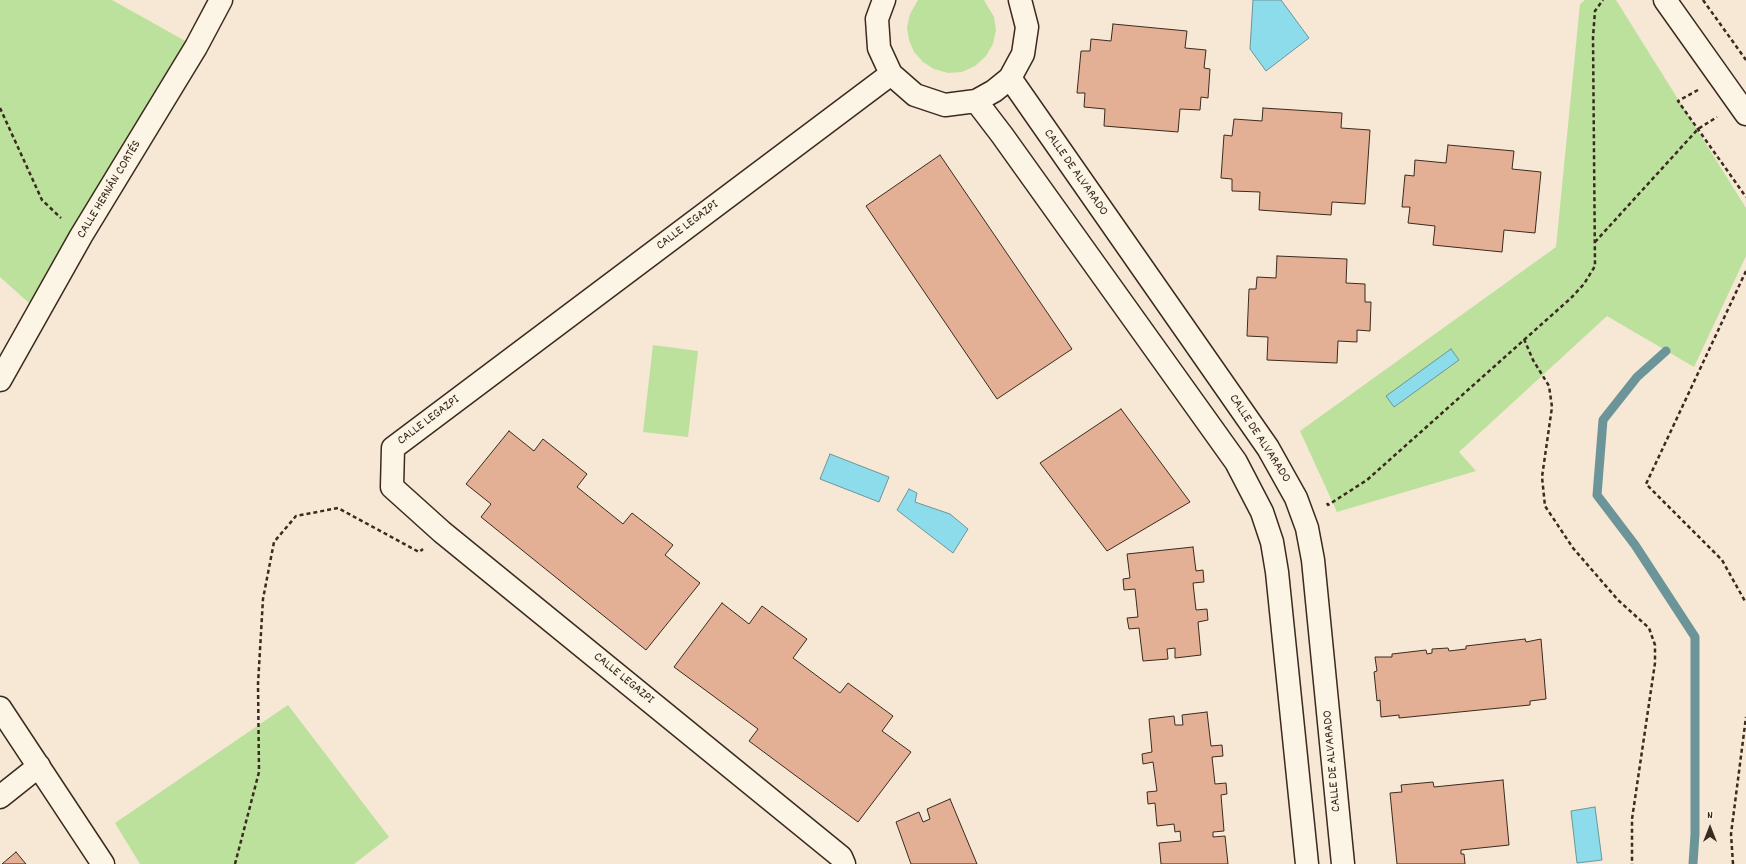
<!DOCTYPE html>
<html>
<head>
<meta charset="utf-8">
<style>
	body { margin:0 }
	#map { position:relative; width:1746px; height:864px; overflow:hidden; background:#f7e7d5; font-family:Dekko,sans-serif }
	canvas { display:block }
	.north { position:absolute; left:1690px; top:808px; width:40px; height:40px; -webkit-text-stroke:3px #fcf5e5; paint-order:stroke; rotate:0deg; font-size:11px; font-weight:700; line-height:16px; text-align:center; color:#3b2a1e }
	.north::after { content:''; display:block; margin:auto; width:14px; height:18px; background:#3b2a1e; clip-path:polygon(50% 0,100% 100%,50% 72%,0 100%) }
</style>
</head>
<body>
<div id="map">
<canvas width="1746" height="864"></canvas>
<div class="north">N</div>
</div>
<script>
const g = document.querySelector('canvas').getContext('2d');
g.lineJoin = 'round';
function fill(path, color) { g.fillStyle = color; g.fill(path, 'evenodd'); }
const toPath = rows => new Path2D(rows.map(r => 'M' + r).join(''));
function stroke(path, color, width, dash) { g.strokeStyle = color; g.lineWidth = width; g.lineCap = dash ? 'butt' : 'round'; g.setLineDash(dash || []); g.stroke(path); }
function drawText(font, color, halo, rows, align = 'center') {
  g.font = font + ' Dekko,sans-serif'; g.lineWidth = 3; g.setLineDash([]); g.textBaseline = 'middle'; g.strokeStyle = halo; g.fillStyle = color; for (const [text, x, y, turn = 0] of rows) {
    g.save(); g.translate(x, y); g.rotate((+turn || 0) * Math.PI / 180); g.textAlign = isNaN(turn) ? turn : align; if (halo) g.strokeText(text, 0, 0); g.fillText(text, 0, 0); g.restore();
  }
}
fill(toPath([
	[0,0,112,0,196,47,39,312,0,277],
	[918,0,984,0,994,17,996,30,993,44,986,56,975,66,962,72,948,73,934,69,923,62,914,52,909,40,907,27,910,14],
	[1585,0,1616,0,1746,208,1746,256,1694,367,1607,316,1459,452,1476,471,1337,512,1300,431,1556,247,1580,4],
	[653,345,698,351,688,437,643,432],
	[288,705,389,837,354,864,140,864,115,823]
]), '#bbe19d');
const water = toPath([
	[1253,0,1281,0,1309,38,1266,71,1250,49,1253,0],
	[1451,349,1459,360,1394,407,1386,396,1451,349],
	[830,454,889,477,879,502,820,479,830,454],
	[909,489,917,493,915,502,950,514,968,529,953,553,897,510,909,489],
	[1595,807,1602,860,1577,863,1571,811,1595,807]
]);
fill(water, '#8ddceb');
stroke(water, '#6c9599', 1);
stroke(toPath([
	[1666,351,1637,377,1603,420,1597,495,1635,545,1695,637,1695,834,1693,864]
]), '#6c9599', 9);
const building = toPath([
	[1113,24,1187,31,1185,48,1206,50,1204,68,1210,69,1208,98,1201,97,1200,110,1180,109,1178,132,1104,126,1105,109,1084,107,1085,93,1077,93,1081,51,1090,51,1091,39,1111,41,1113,24],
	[1263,108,1342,113,1341,128,1370,130,1365,204,1332,202,1331,215,1259,210,1260,192,1232,191,1232,179,1221,178,1224,135,1232,136,1234,119,1262,121,1263,108],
	[1448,145,1514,151,1512,169,1541,172,1535,233,1504,230,1502,252,1433,245,1435,226,1408,223,1410,207,1402,207,1405,175,1414,176,1415,160,1446,163,1448,145],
	[940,155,1072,349,997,399,866,206,940,155],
	[1277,256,1347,259,1346,283,1365,284,1365,302,1371,302,1370,331,1357,330,1357,342,1338,341,1337,363,1267,360,1268,337,1247,336,1249,289,1256,289,1257,277,1276,278,1277,256],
	[1121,409,1190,502,1107,551,1040,463,1121,409],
	[509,431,534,451,543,439,587,474,577,487,623,524,632,513,673,545,665,555,700,583,646,650,481,517,491,504,466,484,509,431],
	[1193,547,1196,571,1203,570,1204,582,1193,583,1196,610,1207,609,1208,620,1198,622,1201,655,1175,658,1175,648,1167,649,1168,659,1143,661,1139,628,1129,629,1127,618,1138,617,1135,589,1124,590,1123,579,1130,578,1127,554,1193,547],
	[722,603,749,624,762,606,807,639,793,658,840,693,848,683,893,716,882,731,911,752,858,822,749,741,758,729,674,667,722,603],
	[1525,639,1526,642,1541,639,1546,699,1530,701,1530,705,1399,718,1399,715,1381,717,1380,700,1377,701,1374,672,1377,671,1375,657,1392,657,1392,654,1426,650,1427,654,1432,653,1432,649,1448,648,1449,651,1466,649,1466,646,1525,639],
	[1207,712,1211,746,1222,745,1223,756,1212,757,1215,784,1226,783,1227,794,1221,795,1224,831,1213,832,1213,837,1225,836,1228,864,1161,864,1159,843,1181,841,1180,831,1175,832,1174,824,1157,826,1155,803,1148,804,1147,792,1157,791,1153,762,1143,764,1142,754,1152,752,1149,719,1174,716,1175,725,1183,725,1182,715,1207,712],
	[1503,780,1509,845,1461,850,1461,854,1464,854,1465,864,1397,864,1390,793,1402,792,1401,785,1433,782,1434,787,1503,780],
	[950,799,977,864,911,864,896,822,919,812,923,822,930,819,927,809,950,799],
	[16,852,26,864,2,864,16,852]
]);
fill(building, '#e3b095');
stroke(building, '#3b2a1e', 1);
const street = toPath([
	[884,0,877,19,879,48,891,74,915,95,945,105,976,101,994,91,1010,78,1023,54,1027,27,1020,0],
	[1665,0,1746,114],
	[1010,78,1268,448,1296,498,1307,528,1313,560,1343,864],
	[976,101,1002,135,1236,462,1262,512,1272,542,1277,572,1307,864],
	[0,380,81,236,196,47,221,0],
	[0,708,103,864],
	[0,797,39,766],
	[844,864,841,857,442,532,392,487,393,448,891,74]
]);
stroke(street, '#3b2a1e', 25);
stroke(toPath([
	[1703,0,1746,60],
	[1698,90,1678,101,1746,197],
	[0,108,42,200,61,218],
	[1595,242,1698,129,1717,117],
	[1746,271,1646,484,1722,560,1746,603],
	[1524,339,1533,360,1549,386,1552,407,1542,477,1545,506,1573,548,1618,600,1649,628,1655,645,1655,663,1632,819,1632,864],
	[1327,503,1328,505,1367,480,1571,298,1584,284,1595,266,1593,37,1595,11,1603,0],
	[235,864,259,772,258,684,263,599,274,542,296,516,338,508,419,552,423,549],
	[1733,864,1731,834,1746,717]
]), '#3b2a1e', 2.5, [4, 3]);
stroke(street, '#fcf5e5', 22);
drawText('13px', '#3b2a1e', '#fcf5e5', [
	["CALLE DE ALVARADO",1075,173,55],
	["CALLE HERNÁN CORTÉS",110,190,-59],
	["CALLE LEGAZPI",688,226,-37],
	["CALLE LEGAZPI",429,421,-37],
	["CALLE DE ALVARADO",1259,439,57],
	["CALLE LEGAZPI",623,679,39],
	["CALLE DE ALVARADO",1333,761,-95]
]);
</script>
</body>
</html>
